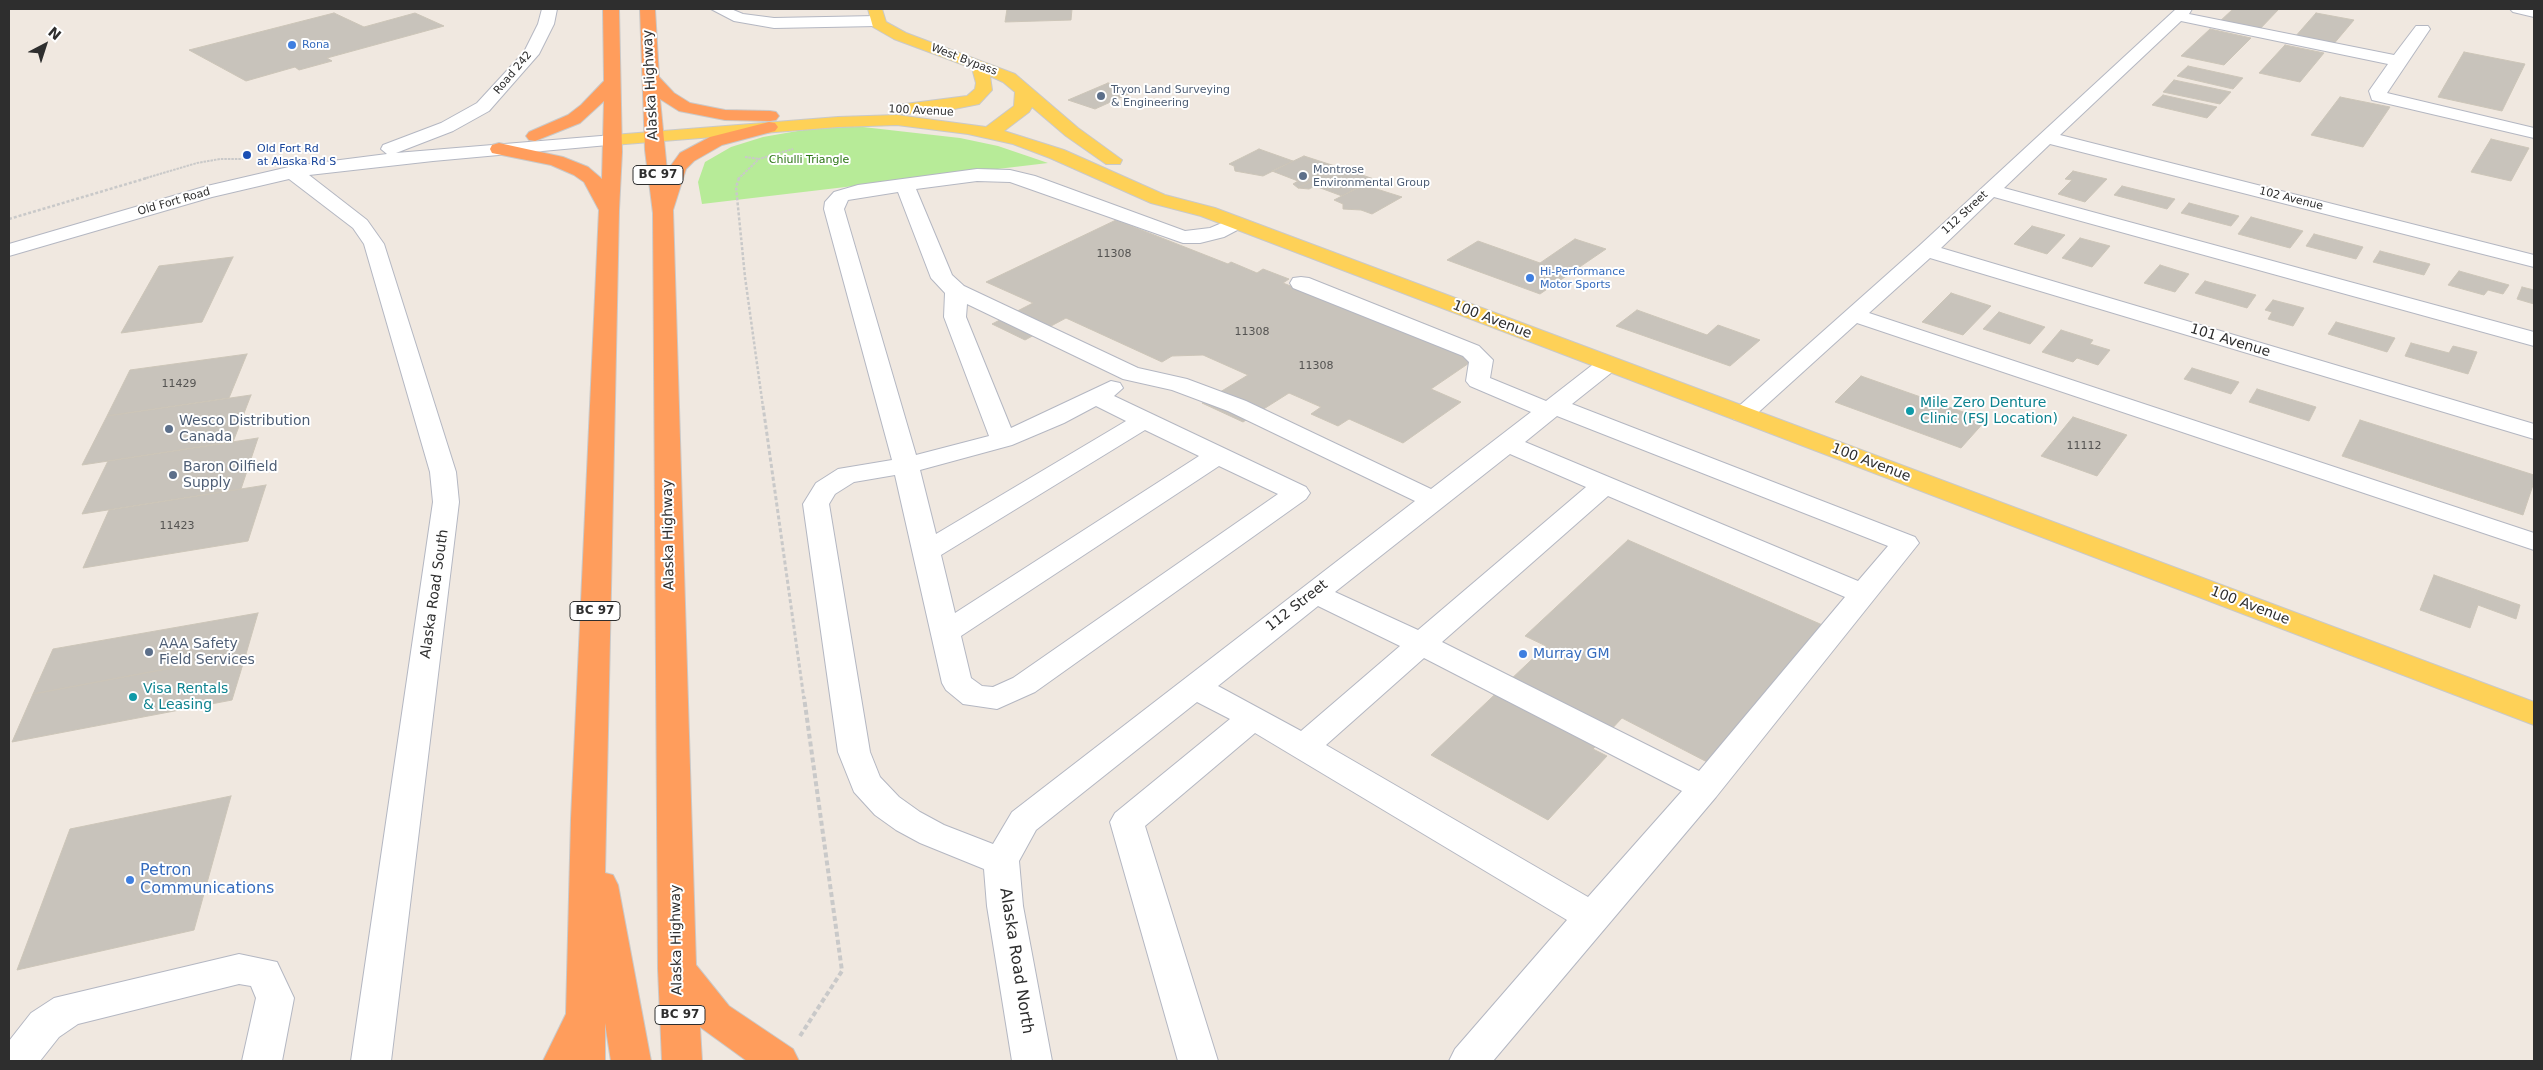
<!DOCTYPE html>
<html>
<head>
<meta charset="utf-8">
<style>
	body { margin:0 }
	#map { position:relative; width:2543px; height:1070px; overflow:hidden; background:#f0e8e0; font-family:"DejaVu Sans",sans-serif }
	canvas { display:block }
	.frame { position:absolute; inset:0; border:10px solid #2e2e2e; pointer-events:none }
	.north { position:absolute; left:20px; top:20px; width:50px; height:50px; -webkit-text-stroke:4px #fff; paint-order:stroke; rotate:40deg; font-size:14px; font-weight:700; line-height:20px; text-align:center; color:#2e2e2e }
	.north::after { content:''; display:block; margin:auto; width:18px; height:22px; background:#2e2e2e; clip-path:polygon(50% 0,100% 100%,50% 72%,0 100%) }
</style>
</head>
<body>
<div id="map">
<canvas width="2543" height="1070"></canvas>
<div class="frame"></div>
<div class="north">N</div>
</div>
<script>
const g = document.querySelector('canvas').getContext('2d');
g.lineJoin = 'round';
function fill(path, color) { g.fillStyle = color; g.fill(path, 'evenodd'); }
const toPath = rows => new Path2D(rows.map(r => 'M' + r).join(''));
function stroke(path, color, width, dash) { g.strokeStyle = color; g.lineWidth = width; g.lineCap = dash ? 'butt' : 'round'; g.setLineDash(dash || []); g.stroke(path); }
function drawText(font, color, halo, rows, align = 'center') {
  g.font = font + ' "DejaVu Sans",sans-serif'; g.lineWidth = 4; g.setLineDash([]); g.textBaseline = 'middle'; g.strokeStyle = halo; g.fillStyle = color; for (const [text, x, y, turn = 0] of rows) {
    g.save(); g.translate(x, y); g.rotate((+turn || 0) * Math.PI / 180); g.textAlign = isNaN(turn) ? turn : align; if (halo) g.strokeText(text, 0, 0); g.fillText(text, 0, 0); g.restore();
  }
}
fill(toPath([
	[854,126,960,138,998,146,1048,163,702,204,698,182,705,162,731,147,763,137,809,129]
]), '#b7eb98');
const building = toPath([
	[1007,9,1072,9,1071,20,1005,22,1007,9],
	[2233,9,2279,9,2258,31,2218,23,2233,9],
	[334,13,364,27,415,13,444,26,327,58,332,61,299,70,295,67,246,81,189,50,334,13],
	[2316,13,2354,20,2332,46,2294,38,2316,13],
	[2210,29,2251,38,2224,65,2181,56,2210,29],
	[2285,45,2324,53,2300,82,2259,73,2285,45],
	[2464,52,2525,64,2502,111,2438,97,2464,52],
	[2188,66,2243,78,2233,89,2177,76,2188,66],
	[2174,80,2231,92,2220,104,2163,92,2174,80],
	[1108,83,1135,91,1095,109,1068,100,1108,83],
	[2163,95,2217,107,2207,118,2152,105,2163,95],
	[2340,97,2390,107,2363,147,2311,135,2340,97],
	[2491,139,2529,148,2511,181,2471,172,2491,139],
	[1259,149,1293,161,1263,176,1235,171,1234,166,1229,164,1259,149],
	[1304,156,1338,167,1298,188,1293,184,1298,181,1272,171,1304,156],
	[1338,167,1374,179,1342,196,1315,186,1309,189,1298,188,1338,167],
	[2073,171,2107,179,2085,202,2058,194,2072,180,2065,179,2073,171],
	[1364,185,1402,197,1372,214,1361,210,1343,209,1343,204,1334,200,1364,185],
	[2122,186,2175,199,2167,209,2114,195,2122,186],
	[2189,203,2239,216,2231,226,2181,213,2189,203],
	[2251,217,2303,231,2290,248,2238,234,2251,217],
	[1116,220,1228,264,1231,262,1257,273,1263,269,1289,279,1283,283,1475,359,1431,389,1461,402,1403,443,1349,419,1338,426,1311,414,1321,407,1289,393,1243,422,1202,403,1248,375,1203,355,1172,356,1162,362,1066,318,1025,340,992,324,1033,303,986,282,1116,220],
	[2032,226,2065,235,2047,254,2014,244,2032,226],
	[2314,234,2363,247,2356,259,2306,246,2314,234],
	[2080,238,2110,246,2092,267,2062,258,2080,238],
	[1575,239,1606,249,1540,294,1447,260,1478,241,1540,263,1575,239],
	[2380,251,2430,264,2424,275,2373,262,2380,251],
	[233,257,202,322,121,333,159,266,233,257],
	[2160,265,2189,274,2175,292,2144,283,2160,265],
	[2459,271,2509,285,2503,294,2488,290,2484,295,2448,285,2459,271],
	[2205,281,2256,295,2247,308,2195,293,2205,281],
	[2522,287,2534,290,2534,304,2517,299,2522,287],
	[1951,293,1991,306,1963,335,1922,322,1951,293],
	[2273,300,2304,308,2293,326,2268,319,2272,312,2265,310,2273,300],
	[1637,310,1707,335,1718,325,1760,340,1730,366,1616,326,1637,310],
	[1999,312,2045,327,2030,344,1983,329,1999,312],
	[2336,322,2395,338,2387,352,2328,334,2336,322],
	[2061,330,2093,340,2090,344,2110,350,2098,365,2077,358,2073,362,2042,352,2061,330],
	[2411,343,2449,353,2453,346,2477,352,2468,374,2405,356,2411,343],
	[247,354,229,398,107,416,130,370,247,354],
	[2192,368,2239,382,2231,394,2184,379,2192,368],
	[1861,376,1986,420,1961,448,1835,402,1861,376],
	[2257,389,2316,407,2309,421,2249,402,2257,389],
	[251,395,233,442,82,465,107,416,251,395],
	[2073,417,2127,435,2097,476,2041,456,2073,417],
	[2360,420,2534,475,2534,482,2523,515,2342,456,2360,420],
	[258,438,241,489,82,514,108,461,258,438],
	[266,485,248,541,83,568,109,510,266,485],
	[1628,540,1827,627,1711,764,1622,718,1593,749,1607,756,1548,820,1431,755,1546,646,1525,636,1628,540],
	[2434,575,2520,605,2516,619,2478,605,2470,628,2420,610,2434,575],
	[258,613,246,654,33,694,53,649,258,613],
	[246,654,232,700,12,742,33,694,246,654],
	[231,796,194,930,17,970,70,829,231,796]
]);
fill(building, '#c8c3bb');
stroke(building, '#ccc5b8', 1);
const minor = toPath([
	[542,9,557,9,554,24,539,54,489,111,453,131,396,153,613,135,619,136,622,140,619,144,433,161,309,175,367,220,384,244,456,472,459,502,391,1061,351,1061,433,502,430,472,364,244,353,228,289,179,212,197,9,256,9,244,207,186,293,166,387,154,381,149,383,145,441,123,477,103,524,52,538,24,542,9],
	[711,9,731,9,743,14,774,18,877,16,885,21,877,26,774,28,734,21,711,9],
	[2176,9,2192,9,2189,14,2394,55,2416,26,2428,26,2430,29,2387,93,2534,128,2534,138,2372,100,2369,91,2388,64,2181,21,2060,135,2534,255,2534,267,2050,144,2004,188,2534,332,2534,346,1994,197,1941,248,2534,424,2534,439,1930,258,1869,313,2534,533,2534,550,1857,323,1751,419,1742,421,1733,419,1730,414,1919,246,2176,9],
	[2510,9,2534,9,2534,17,2513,12,2510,9],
	[977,169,1010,170,1035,176,1185,231,1210,228,1236,217,1243,219,1246,223,1243,227,1224,237,1200,243,1183,243,1010,182,977,181,916,189,952,275,964,286,1138,368,1187,379,1246,401,1431,489,1531,412,1470,386,1466,381,1469,362,1463,356,1293,288,1290,283,1293,278,1301,277,1309,278,1479,346,1493,360,1490,378,1546,401,1600,359,1608,357,1616,359,1620,364,1616,369,1572,404,1915,537,1919,543,1716,797,1493,1061,1449,1061,1455,1049,1567,920,1255,733,1145,826,1218,1061,1178,1061,1110,822,1115,813,1230,719,1197,702,1036,830,1019,861,1023,906,1052,1061,1012,1061,987,906,984,869,920,843,896,830,875,815,854,792,838,752,803,504,816,483,838,469,892,460,824,209,825,202,834,192,858,185,977,169],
	[898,192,931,278,945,293,944,317,989,436,916,455,844,209,848,200,898,192],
	[967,304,1123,379,1172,390,1228,411,1415,501,1012,812,993,844,944,825,920,812,899,797,880,777,870,752,829,504,835,494,854,482,895,475,942,683,946,690,963,704,997,709,1035,692,1306,499,1310,493,1306,487,1114,396,1123,388,1120,383,1111,381,1011,428,966,317,967,304],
	[1096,406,1126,421,936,534,920,470,1012,445,1064,423,1096,406],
	[1557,416,1888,546,1858,581,1525,442,1557,416],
	[1145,430,1199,456,955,613,941,555,1145,430],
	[1510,454,1586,487,1418,630,1335,592,1510,454],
	[1219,466,1278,494,1013,678,993,687,982,686,971,678,961,636,1219,466],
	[1608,496,1845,597,1699,771,1442,642,1608,496],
	[1318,606,1400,646,1301,731,1218,686,1318,606],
	[1424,658,1682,791,1588,897,1326,745,1424,658],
	[239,954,277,962,294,998,282,1061,242,1061,256,998,251,986,239,984,78,1024,59,1037,40,1061,9,1061,9,1041,31,1013,54,998,239,954]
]);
const major = toPath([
	[868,9,882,9,886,22,906,33,1015,74,1078,128,1122,160,1120,164,1106,164,1066,136,1032,107,1029,112,1004,131,1064,150,1165,195,1215,208,2534,702,2534,725,1201,216,1151,203,1050,158,1013,144,968,134,897,125,838,127,613,145,607,144,604,140,607,136,613,135,838,117,897,115,986,127,1014,106,1015,92,1003,82,990,76,992,90,979,104,949,110,905,114,899,113,896,109,899,105,905,104,967,96,975,89,976,83,972,68,894,39,873,27,868,9]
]);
const highway = toPath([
	[603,9,619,9,622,152,619,210,605,873,613,875,618,885,651,1061,611,1061,605,1023,605,1061,543,1061,566,1014,571,819,599,210,584,182,574,175,551,165,492,153,490,149,492,145,499,143,563,157,588,167,602,179,604,101,580,123,535,141,529,140,526,136,529,132,568,115,581,105,604,81,603,9],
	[640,9,655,9,659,77,674,93,690,103,725,110,770,111,776,112,779,116,776,120,770,121,725,120,679,111,660,99,667,171,680,153,710,137,769,122,775,123,778,127,775,131,722,145,694,161,686,169,673,210,696,965,729,1006,793,1049,799,1061,747,1061,700,1027,702,1061,662,1061,658,969,653,213,645,150,640,9]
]);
stroke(minor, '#b4b7c2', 2);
stroke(major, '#c9c9c9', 2);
stroke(highway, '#c9c9c9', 2);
stroke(toPath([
	[745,157,759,159],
	[143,179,197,163,220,159,247,159],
	[738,179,759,159,793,149]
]), '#c9c9c9', 2, [2.5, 1]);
stroke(toPath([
	[739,178,736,187,745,277,763,407],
	[9,219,147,178]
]), '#c9c9c9', 2.5, [3, 2]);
stroke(toPath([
	[763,406,804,699]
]), '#c9c9c9', 3, [4, 2.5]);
stroke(toPath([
	[800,1036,842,971,804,697]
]), '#c9c9c9', 4, [5, 3]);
fill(minor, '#fff');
fill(major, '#fed157');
fill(highway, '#ff9d5c');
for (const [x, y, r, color] of [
	[292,45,5,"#3f7fe0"],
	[1101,96,5,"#5c6f8a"],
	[247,155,5,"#1a4fb4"],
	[1303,176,5,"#5c6f8a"],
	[1530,278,5,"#3f7fe0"],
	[1910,411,5,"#0f9aa8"],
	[169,429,5,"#5c6f8a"],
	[173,475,5,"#5c6f8a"],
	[149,652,5,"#5c6f8a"],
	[1523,654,5,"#3f7fe0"],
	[133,697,5,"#0f9aa8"],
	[130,880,5,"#3f7fe0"]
]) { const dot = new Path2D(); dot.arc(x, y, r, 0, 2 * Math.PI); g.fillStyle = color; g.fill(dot); stroke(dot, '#fff', 2); }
drawText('11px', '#366cbe', '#fff', [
	["Rona",302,45],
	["Hi-Performance",1540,272],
	["Motor Sports",1540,285]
], 'left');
drawText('11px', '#2e2e2e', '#fff', [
	["West Bypass",964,60,21],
	["Road 242",513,73,-50],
	["100 Avenue",921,111,3],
	["102 Avenue",2291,199,14],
	["Old Fort Road",174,202,-16],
	["112 Street",1965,213,-43]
]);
drawText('11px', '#4e5e75', '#fff', [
	["Tryon Land Surveying",1111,90],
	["& Engineering",1111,103],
	["Montrose",1313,170],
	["Environmental Group",1313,183]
], 'left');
drawText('11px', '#164399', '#fff', [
	["Old Fort Rd",257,149],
	["at Alaska Rd S",257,162]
], 'left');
drawText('11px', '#2b7514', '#fff', [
	["Chiulli Triangle",809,160]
]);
drawText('11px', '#545351', null, [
	["11308",1114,254],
	["11308",1252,332],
	["11308",1316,366],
	["11429",179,384],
	["11112",2084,446],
	["11423",177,526]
]);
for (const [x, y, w] of [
	[658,175,50],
	[595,611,50],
	[680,1015,50]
]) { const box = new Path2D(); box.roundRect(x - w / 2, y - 9.5, w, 19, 4); g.fillStyle = '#fff'; g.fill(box); stroke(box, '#2e2e2e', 1); }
drawText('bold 12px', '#2e2e2e', null, [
	["BC 97",658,175],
	["BC 97",595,611],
	["BC 97",680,1015]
]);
drawText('14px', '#2e2e2e', '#fff', [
	["Alaska Highway",651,85,-93],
	["100 Avenue",1492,320,21],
	["101 Avenue",2230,341,17],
	["100 Avenue",1871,463,21],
	["Alaska Highway",669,535,-91],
	["Alaska Road South",435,594,-82],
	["112 Street",1297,606,-38],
	["100 Avenue",2250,606,21],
	["Alaska Highway",677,940,-91]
]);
drawText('14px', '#0d838f', '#fff', [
	["Mile Zero Denture",1920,403],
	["Clinic (FSJ Location)",1920,419],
	["Visa Rentals",143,689],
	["& Leasing",143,705]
], 'left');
drawText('14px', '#4e5e75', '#fff', [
	["Wesco Distribution",179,421],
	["Canada",179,437],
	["Baron Oilfield",183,467],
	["Supply",183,483],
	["AAA Safety",159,644],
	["Field Services",159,660]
], 'left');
drawText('14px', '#366cbe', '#fff', [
	["Murray GM",1533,654]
], 'left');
drawText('16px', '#366cbe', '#fff', [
	["Petron",140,871],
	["Communications",140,889]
], 'left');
drawText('16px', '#2e2e2e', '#fff', [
	["Alaska Road North",1016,961,81]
]);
</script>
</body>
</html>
